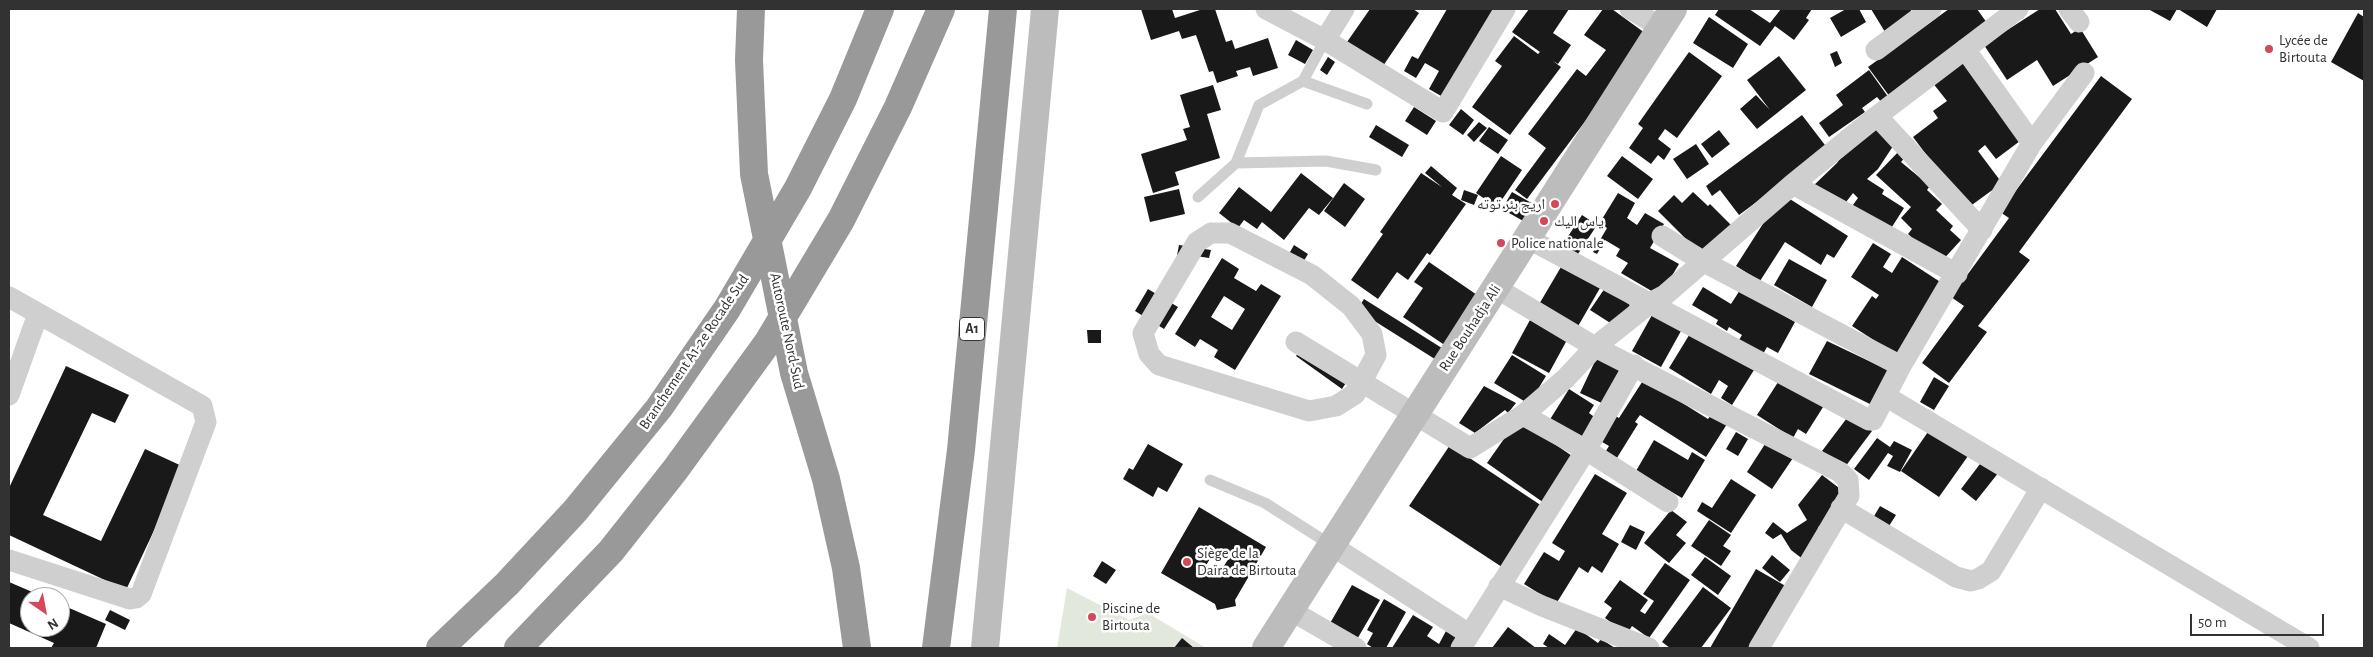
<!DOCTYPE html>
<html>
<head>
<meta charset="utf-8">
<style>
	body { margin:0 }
	#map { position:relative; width:2373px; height:657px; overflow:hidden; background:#fff; font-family:"Alegreya Sans",sans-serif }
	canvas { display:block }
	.frame { position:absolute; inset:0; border:10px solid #323232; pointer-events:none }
	.north { position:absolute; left:20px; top:587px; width:50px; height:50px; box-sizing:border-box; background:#fff; border:1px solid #adadad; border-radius:50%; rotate:147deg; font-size:14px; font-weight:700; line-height:20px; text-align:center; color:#323232 }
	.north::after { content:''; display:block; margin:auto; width:18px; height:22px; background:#d5485a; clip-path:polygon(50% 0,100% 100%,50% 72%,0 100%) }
	.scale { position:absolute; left:2190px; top:614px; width:134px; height:22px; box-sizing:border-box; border:2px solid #323232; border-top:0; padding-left:6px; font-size:15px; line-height:18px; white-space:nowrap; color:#323232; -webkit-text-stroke:4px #fff; paint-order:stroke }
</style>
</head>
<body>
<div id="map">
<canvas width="2373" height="657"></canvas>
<div class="frame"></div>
<div class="north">N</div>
<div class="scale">50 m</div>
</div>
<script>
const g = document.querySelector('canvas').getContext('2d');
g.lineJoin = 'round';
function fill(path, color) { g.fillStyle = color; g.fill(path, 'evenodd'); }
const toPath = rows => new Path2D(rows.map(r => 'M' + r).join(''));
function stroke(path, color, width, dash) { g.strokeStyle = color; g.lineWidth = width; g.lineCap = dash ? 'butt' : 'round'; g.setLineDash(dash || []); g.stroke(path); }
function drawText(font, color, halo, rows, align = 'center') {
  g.font = font + ' "Alegreya Sans","Noto Naskh Arabic",sans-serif'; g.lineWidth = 5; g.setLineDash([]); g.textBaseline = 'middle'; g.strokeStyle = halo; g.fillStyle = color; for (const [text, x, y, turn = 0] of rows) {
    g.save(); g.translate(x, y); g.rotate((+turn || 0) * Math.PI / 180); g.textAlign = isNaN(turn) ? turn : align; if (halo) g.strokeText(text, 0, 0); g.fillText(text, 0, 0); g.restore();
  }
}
fill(toPath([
	[1067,588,1129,620,1148,613,1206,648,1057,648]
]), '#e3e8dc');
fill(toPath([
	[1141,9,1172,9,1175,18,1203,9,1215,9,1226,42,1232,40,1235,49,1268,38,1278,68,1253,76,1250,67,1236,71,1238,76,1217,83,1213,71,1209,72,1196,35,1182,39,1179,31,1151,40],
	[1370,9,1413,9,1419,13,1383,66,1347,42],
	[1447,9,1497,9,1448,100,1429,89,1439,71,1425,63,1416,78,1404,71,1412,56,1418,59],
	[1529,9,1569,9,1553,33,1571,45,1558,64,1553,61,1561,67,1510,135,1472,107,1502,66,1495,61,1514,36,1538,54,1540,52,1512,32],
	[1603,9,1612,9,1649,36,1527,199,1515,190,1546,148,1528,134,1577,69,1586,76,1606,50,1584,35],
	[1719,9,1749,9,1770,23,1781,9,1812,9,1806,18,1809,20,1794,40,1775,26,1760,46,1715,15],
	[1846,9,1859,9,1866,22,1841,37,1830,18],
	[1871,9,1910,9,1914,15,1885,32],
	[1949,9,1977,9,1987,23,1890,97,1868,67],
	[2040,9,2055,9,2071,34,2080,28,2098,57,2053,86,2037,60,2007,80,1984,45],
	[2148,9,2177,9,2170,21],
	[2178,9,2217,9,2207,27],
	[2358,13,2364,17,2364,81,2331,62],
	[1709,17,1748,44,1733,68,1693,43],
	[1296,40,1313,50,1305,64,1288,55],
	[1837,51,1842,63,1835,67,1830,54],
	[1689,52,1722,76,1677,138,1665,129,1658,139,1671,149,1664,160,1658,155,1651,164,1629,148,1643,128,1638,124],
	[1779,56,1806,90,1757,129,1740,109,1756,95,1770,110,1747,80],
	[1328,57,1335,62,1327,75,1320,70],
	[1964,57,2020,141,1996,159,1985,145,1978,151,2002,183,1965,210,1949,185,1913,137,1938,118,1933,111,1947,101,1932,82],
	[1869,70,1889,98,1882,103,1877,97,1862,108,1865,112,1829,137,1819,123,1843,105,1836,95],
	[2101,76,2132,99,2019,252,2030,260,1978,326,1987,332,1949,383,1922,363,1964,306,1951,297,2009,218,2000,212],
	[1213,85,1221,110,1207,114,1220,158,1175,172,1179,185,1153,193,1141,154,1187,140,1183,129,1190,127,1180,95],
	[1414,107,1436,121,1427,135,1405,121],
	[1461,109,1474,120,1463,135,1449,125],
	[1802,115,1828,149,1739,215,1720,190,1712,196,1706,186],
	[1879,120,1897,140,1878,169,1867,179,1884,190,1882,194,1904,208,1890,230,1850,209,1858,198,1853,193,1843,206,1812,187,1837,163,1846,150],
	[1479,122,1487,128,1474,142,1467,135],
	[1376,125,1409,145,1402,157,1369,137],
	[1489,127,1508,140,1498,154,1479,141],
	[1719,130,1730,144,1712,158,1701,144],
	[1696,144,1709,164,1687,179,1673,159],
	[1900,150,1906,156,1901,162,1930,186,1927,190,1942,204,1936,210,1953,226,1950,230,1961,240,1940,263,1908,234,1912,229,1901,218,1911,207,1876,175],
	[1501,156,1522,170,1497,207,1476,193],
	[1622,156,1653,179,1638,199,1607,176],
	[1431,166,1457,188,1452,195,1466,204,1430,255,1427,253,1408,280,1397,272,1378,299,1351,280,1383,234,1380,232,1421,173,1442,187,1425,173],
	[1301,173,1333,198,1319,215,1309,208,1284,240,1262,222,1257,229,1244,220,1238,228,1219,213,1239,187,1271,212],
	[1344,183,1365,199,1345,227,1324,211],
	[1179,189,1185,214,1150,222,1144,197],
	[1464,190,1478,195,1474,205,1461,200],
	[1512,192,1535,205,1525,222,1502,209],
	[1693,192,1708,206,1710,204,1735,229,1705,258,1658,211,1674,195,1682,203],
	[1618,193,1635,203,1627,218,1637,225,1645,213,1664,224,1650,248,1679,264,1660,296,1621,273,1628,263,1616,256,1620,249,1605,240,1597,254,1593,252,1607,228,1599,224],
	[1782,194,1848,236,1834,258,1827,254,1821,265,1785,242,1760,281,1736,266],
	[1582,215,1597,225,1578,254,1563,244],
	[1873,243,1891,254,1883,267,1892,273,1902,257,1948,287,1900,357,1852,326,1872,296,1876,299,1879,295,1851,277],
	[1179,245,1211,250,1209,258,1190,255,1175,266],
	[1294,245,1308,254,1296,274,1282,266],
	[1222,258,1239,269,1234,278,1256,291,1261,284,1281,296,1235,370,1214,357,1218,350,1200,339,1195,347,1175,334],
	[1224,296,1245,309,1232,330,1211,317],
	[1789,259,1827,280,1812,307,1774,285],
	[1429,262,1480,297,1446,346,1403,317,1423,288,1414,282],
	[1561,267,1600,288,1577,328,1538,306],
	[1703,287,1731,304,1740,290,1795,322,1778,353,1767,347,1763,354,1739,340,1742,335,1729,327,1727,331,1716,324,1718,320,1692,305],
	[1605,288,1630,305,1615,326,1590,310],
	[1148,289,1178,307,1164,329,1135,311],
	[1364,299,1445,350,1438,361,1357,310],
	[1652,315,1681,331,1661,367,1632,351],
	[1530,320,1567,340,1549,373,1512,353],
	[1087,330,1101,330,1101,343,1088,343],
	[1691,332,1754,370,1732,405,1721,398,1728,386,1719,380,1711,394,1669,368],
	[1827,341,1894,373,1876,407,1809,374],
	[1303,346,1349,378,1342,389,1296,356],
	[1512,355,1546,376,1529,404,1494,383],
	[1597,357,1625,371,1608,406,1580,393],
	[66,366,129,395,115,423,92,413,43,515,101,541,145,449,184,467,126,590,9,535,9,488],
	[1934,377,1949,386,1934,410,1920,402],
	[1644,379,1708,419,1711,415,1727,424,1706,457,1640,415,1635,422,1638,424,1615,461,1604,454,1609,446,1597,439,1609,412,1619,418],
	[1780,379,1825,404,1806,434,1798,429,1793,438,1757,415],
	[1484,386,1516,403,1508,413,1505,410,1475,433,1459,423],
	[1569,389,1594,405,1589,413,1597,419,1586,445,1549,421],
	[1850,414,1872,431,1845,467,1822,451],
	[1518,419,1578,460,1547,505,1487,463],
	[1930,429,1968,456,1939,497,1901,471],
	[1736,432,1748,439,1738,456,1726,449],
	[1877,438,1890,447,1894,441,1912,450,1900,472,1887,466,1893,456,1888,453,1869,480,1854,469],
	[1654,440,1688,460,1692,452,1705,460,1682,498,1636,471],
	[1767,441,1793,458,1772,489,1747,472],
	[1148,444,1183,464,1167,492,1158,487,1153,497,1123,479,1129,468,1133,470],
	[1450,445,1545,508,1505,569,1409,506],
	[1983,460,1999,472,1976,501,1961,489],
	[1595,474,1627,493,1602,534,1619,544,1602,573,1592,566,1588,573,1579,567,1556,604,1524,584,1544,552,1559,561,1565,551,1552,543],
	[1822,475,1847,494,1824,524,1818,527,1823,534,1804,560,1791,550,1781,534,1773,539,1765,533,1773,522,1787,533,1807,520,1798,505],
	[1731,479,1756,495,1731,533,1697,511,1702,502,1712,508],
	[1880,506,1896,515,1889,526,1873,518],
	[1199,507,1266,547,1235,600,1236,606,1217,610,1215,604,1161,573],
	[1216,549,1229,558,1218,575,1205,567],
	[1671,510,1687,522,1676,535,1686,543,1669,563,1644,543],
	[1709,520,1731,535,1723,546,1731,551,1721,566,1691,546],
	[1630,525,1645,532,1636,550,1621,542],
	[1772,555,1790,570,1780,582,1762,568],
	[1705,557,1731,576,1718,595,1691,575],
	[1102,561,1116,570,1106,584,1093,576],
	[1665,563,1690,580,1649,638,1632,626,1627,634,1605,618,1612,608,1604,602,1620,580,1648,600,1640,611,1645,614,1654,601,1643,594],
	[1756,569,1789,588,1752,648,1710,648],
	[9,582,44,597,30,597,30,627,60,627,60,604,106,624,96,648,51,648,54,643,9,623],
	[1352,585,1380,600,1356,641,1329,625],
	[1703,587,1731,608,1701,648,1670,648,1662,642],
	[1384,599,1406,612,1386,648,1373,648,1367,644,1373,633,1367,630],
	[110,610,130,620,125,630,105,620],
	[1413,615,1433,627,1427,636,1439,644,1446,631,1459,639,1453,648,1392,648],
	[1508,627,1536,648,1492,648],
	[1577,628,1598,643,1601,639,1615,648,1549,648,1543,644,1549,634,1565,645],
	[1182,638,1194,648,1174,648]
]), '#191919');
stroke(toPath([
	[1303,81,1325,40],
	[1236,163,1326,161,1376,170],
	[1198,197,1236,163,1259,105,1303,81,1367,104],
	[1210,480,1265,503,1331,545]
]), '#cfcfcf', 11);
stroke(toPath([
	[1266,9,1325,40,1443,112,1505,9],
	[1630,9,1661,27],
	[2069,9,2079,22],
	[1325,40,1344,9],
	[1965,49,2032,143],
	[1876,50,1931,9],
	[1877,116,1982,230],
	[1793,184,1957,274],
	[1211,233,1230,233,1312,275,1351,306,1372,334,1376,355,1355,394,1336,406,1309,411,1159,365,1149,354,1143,333,1197,242,1211,233],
	[1662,236,1704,262,1901,366],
	[1527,238,1869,420,1873,420,1901,366,2032,143,2084,73],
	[1496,288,1595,347,1840,472,1848,480,1849,496,1759,648],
	[9,297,202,406,206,422,141,594,136,598,130,599,9,560],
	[1296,342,1470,448,1523,415,1566,378,1595,347,1650,303,1665,295,1793,184,1877,116,2018,9],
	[9,395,38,314],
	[1887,397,2309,648],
	[1523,415,1586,450,1668,502],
	[1841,508,1956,577,1971,581,1978,579,1991,571,2041,488],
	[1331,545,1469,634],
	[1499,586,1542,606,1649,648],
	[1290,610,1356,648],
	[1461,648,1586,450,1634,365]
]), '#cfcfcf', 21);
stroke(toPath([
	[985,648,1045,9],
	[1266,648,1673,9]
]), '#bcbcbc', 28);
stroke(toPath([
	[751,9,749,60,754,174,794,373,826,479,846,568,857,648],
	[440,648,507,584,575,511,659,408,727,309,798,188,843,99,880,9],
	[518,648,611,551,675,470,768,342,841,220,898,107,941,9],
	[936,648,961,450,1003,9]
]), '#999', 28);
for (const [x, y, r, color] of [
	[2269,49,5,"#d5485a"],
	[1555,204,5,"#d5485a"],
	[1544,221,5,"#d5485a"],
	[1501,243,5,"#d5485a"],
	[1187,562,5,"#d5485a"],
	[1092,617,5,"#d5485a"]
]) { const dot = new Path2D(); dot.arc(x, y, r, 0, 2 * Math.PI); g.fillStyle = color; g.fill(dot); stroke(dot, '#fff', 2); }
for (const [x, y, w] of [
	[972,329,25]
]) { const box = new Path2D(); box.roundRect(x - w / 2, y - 11.5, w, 23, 4); g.fillStyle = '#fff'; g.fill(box); stroke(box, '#323232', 1); }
drawText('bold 14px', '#323232', null, [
	["A1",972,329]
]);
drawText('15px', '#323232', '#fff', [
	["Lycée de",2279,40],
	["Birtouta",2279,57],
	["اريج بئر توته",1545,204,"right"],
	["ياس اليك",1554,221],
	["Police nationale",1511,243],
	["Siège de la",1197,553],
	["Daïra de Birtouta",1197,570],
	["Piscine de",1102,608],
	["Birtouta",1102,625]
], 'left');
drawText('15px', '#323232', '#fff', [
	["Rue Bouhadja Ali",1470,328,-57],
	["Autoroute Nord-Sud",787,331,78],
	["Branchement A1-2e Rocade Sud",694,352,-56]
]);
</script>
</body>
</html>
